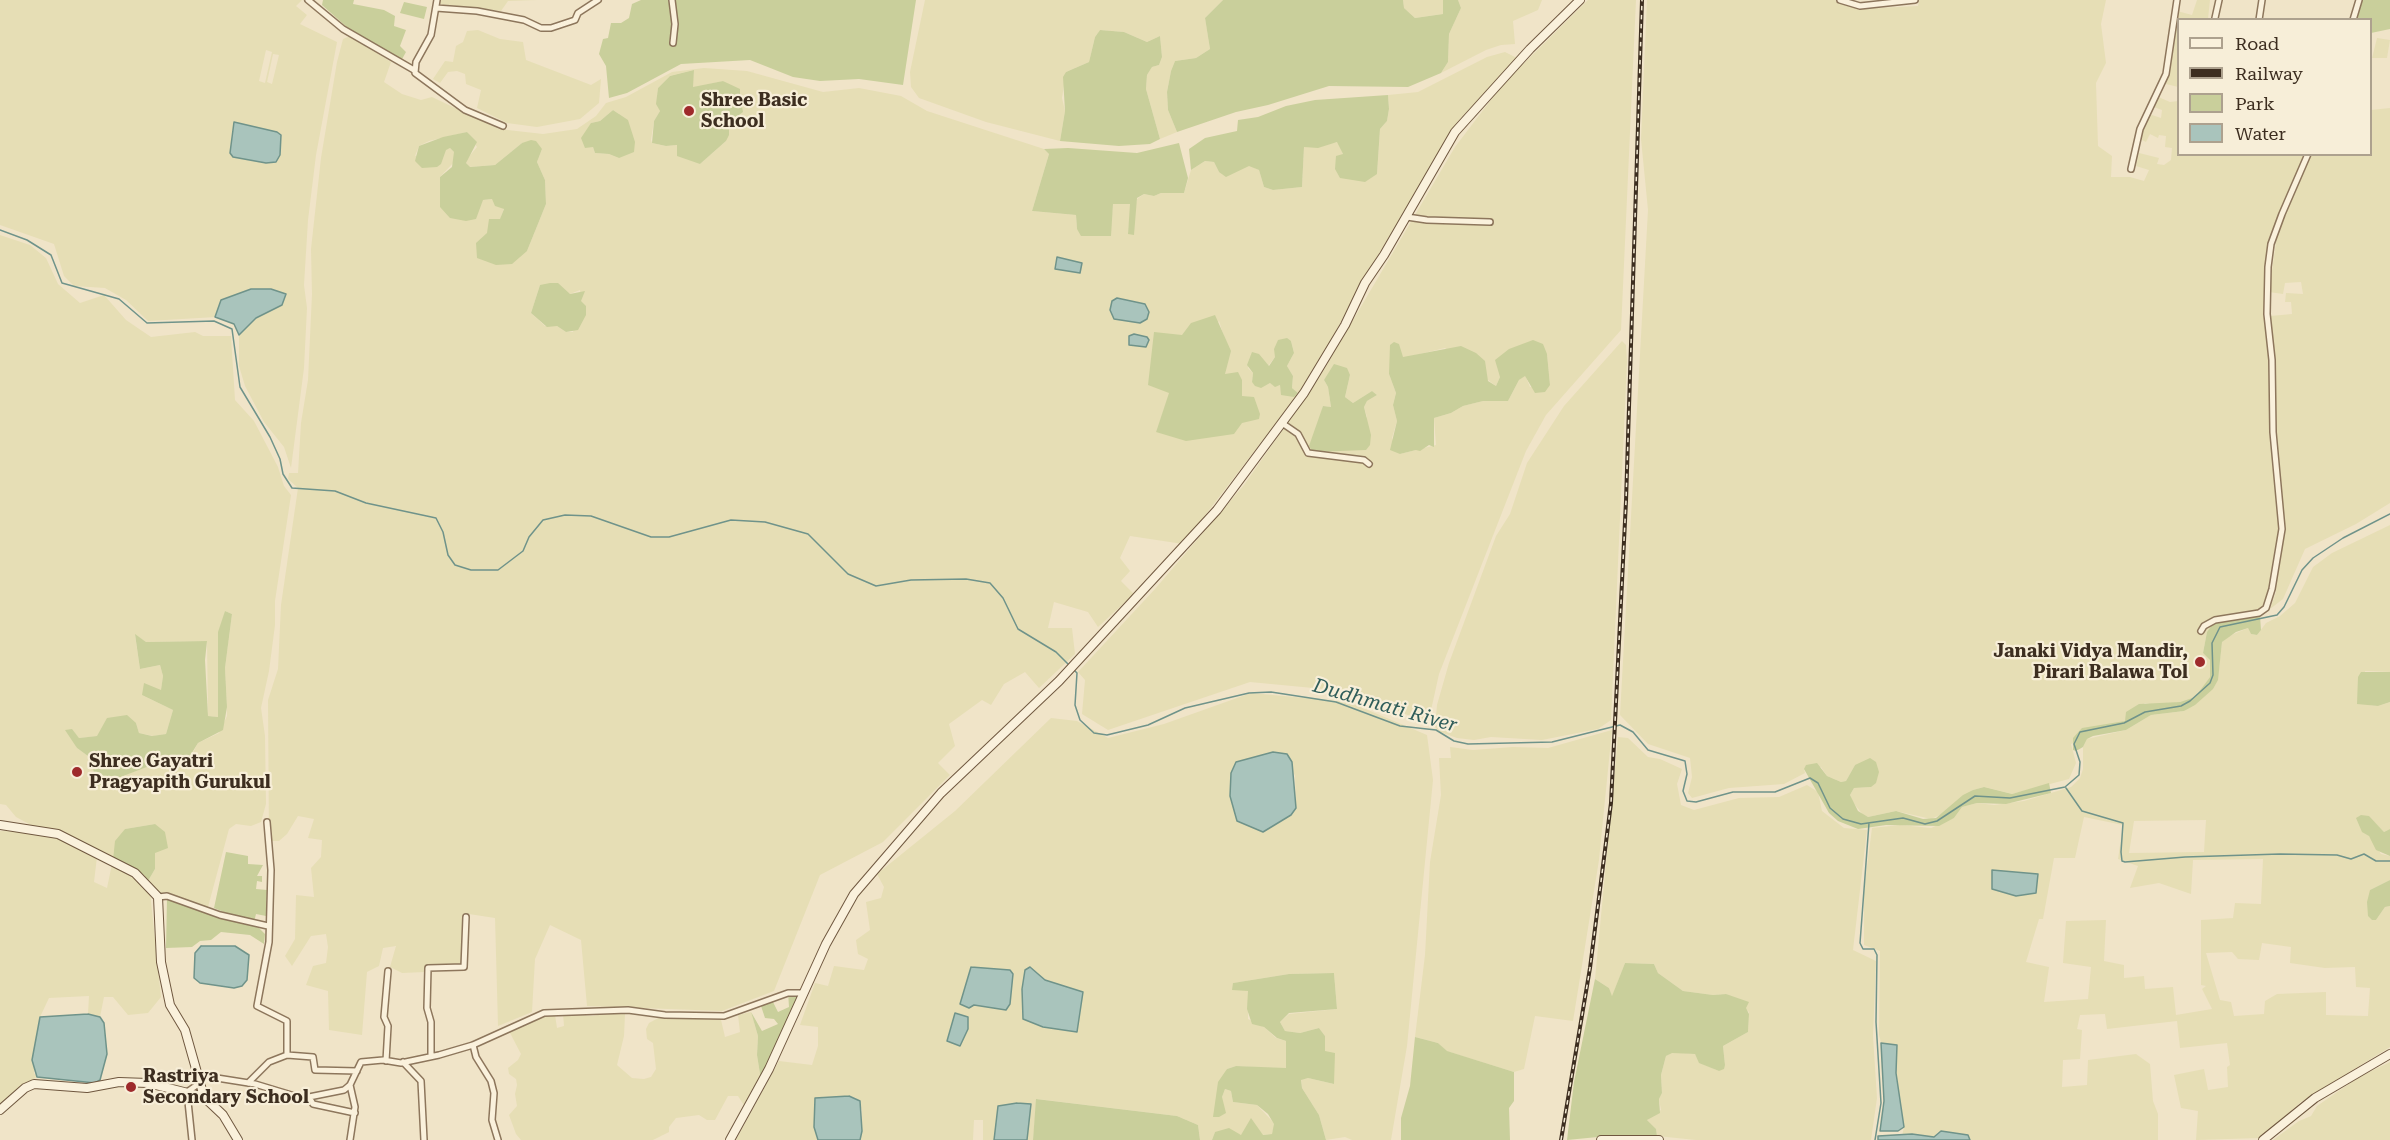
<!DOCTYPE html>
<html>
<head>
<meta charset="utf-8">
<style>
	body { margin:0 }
	#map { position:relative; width:2390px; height:1140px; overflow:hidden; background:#f0e4c8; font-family:"Roboto Serif",serif }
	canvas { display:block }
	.legend { position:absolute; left:2177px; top:18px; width:195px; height:138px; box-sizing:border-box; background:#f7eed8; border:2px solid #ada18e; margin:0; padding:8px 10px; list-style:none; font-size:18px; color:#3d2e20 }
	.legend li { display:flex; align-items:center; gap:12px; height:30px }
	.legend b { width:30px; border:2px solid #ada18e }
</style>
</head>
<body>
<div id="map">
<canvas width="2390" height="1140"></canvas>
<ul class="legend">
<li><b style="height:8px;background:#faf1dc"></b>Road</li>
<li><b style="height:8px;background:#3d2e20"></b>Railway</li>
<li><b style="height:16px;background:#c9cf9b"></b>Park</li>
<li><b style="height:16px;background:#a9c4bc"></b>Water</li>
</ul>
</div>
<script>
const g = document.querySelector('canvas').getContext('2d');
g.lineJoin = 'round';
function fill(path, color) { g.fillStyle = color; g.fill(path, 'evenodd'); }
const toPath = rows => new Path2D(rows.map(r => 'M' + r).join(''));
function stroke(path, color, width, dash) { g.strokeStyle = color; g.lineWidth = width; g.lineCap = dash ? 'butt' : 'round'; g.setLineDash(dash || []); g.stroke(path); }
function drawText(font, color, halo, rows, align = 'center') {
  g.font = font + ' "Roboto Serif",serif'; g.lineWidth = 4.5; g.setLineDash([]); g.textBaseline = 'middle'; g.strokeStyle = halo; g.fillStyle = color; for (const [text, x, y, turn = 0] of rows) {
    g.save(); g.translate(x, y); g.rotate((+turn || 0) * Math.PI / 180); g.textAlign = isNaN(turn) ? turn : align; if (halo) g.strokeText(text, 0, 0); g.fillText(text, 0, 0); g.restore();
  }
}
fill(toPath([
	[0,0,302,0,296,6,307,15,300,24,337,42,316,155,308,220,304,285,307,308,304,368,291,468,284,447,264,422,245,386,239,366,239,335,256,318,282,305,286,294,216,317,148,321,126,300,105,288,74,286,64,276,54,244,0,225],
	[266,50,272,52,265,83,259,81],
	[273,54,279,55,272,84,267,82],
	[232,130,281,135,279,146,233,157,230,153],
	[439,0,537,0,508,1,501,11,439,4],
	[925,0,1223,0,1205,18,1210,49,1196,58,1175,61,1171,71,1167,92,1168,110,1177,132,1160,139,1146,89,1147,75,1152,67,1159,65,1162,57,1160,36,1147,42,1124,32,1100,30,1095,37,1089,62,1066,72,1062,98,1065,111,1060,141,986,122,919,98,911,87,910,72],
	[1403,0,1443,0,1443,14,1415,18,1404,8],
	[1458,0,1542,0,1538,10,1513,21,1515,44,1501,45,1486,50,1441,73,1448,62,1449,34,1461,8],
	[1588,0,1636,0,1621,330,1546,415,1526,451,1439,674,1428,724,1355,692,1250,682,1108,730,1082,714,1085,680,1078,672,1155,589,1244,485,1319,378,1455,147,1503,84],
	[1445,348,1496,386,1500,377,1547,354,1550,385,1530,387,1525,375,1519,380,1508,401,1483,401,1463,406,1451,413,1434,418,1436,445,1400,454,1392,438,1397,421,1393,405,1396,393,1389,374,1399,352,1403,358],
	[1350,375,1345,397,1353,403,1372,391,1377,395,1367,401,1364,407,1367,417,1322,450,1313,451,1323,406,1331,407,1328,387,1324,380],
	[1647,0,1834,0,1858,7,1877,8,1918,6,1919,0,2106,0,2101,24,2106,63,2096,83,2098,146,2112,156,2111,177,2130,177,2144,181,2149,170,2136,166,2139,153,2159,158,2157,164,2164,165,2171,160,2172,148,2165,147,2166,136,2159,135,2158,138,2150,134,2146,142,2140,139,2142,127,2149,114,2161,118,2162,110,2151,106,2156,96,2170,102,2178,101,2178,154,2307,155,2268,254,2270,346,2280,536,2268,598,2260,616,2220,621,2207,632,2203,653,2210,660,2211,670,2210,677,2195,697,2180,702,2156,705,2145,703,2125,721,2071,744,2076,763,2069,779,2012,794,1984,787,1973,790,1944,813,1931,819,1896,811,1868,817,1863,815,1852,801,1850,795,1854,788,1871,787,1855,765,1846,781,1841,782,1827,776,1821,767,1804,769,1805,773,1784,784,1729,788,1692,798,1688,793,1692,777,1690,758,1648,744,1620,715,1648,210,1641,139],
	[2197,0,2210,0,2208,19,2178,20,2178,87,2166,84,2177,11,2192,15],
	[478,30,500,39,523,42,526,60,591,85,601,79,599,103,580,119,537,127,507,123,477,108,481,90,466,84,465,74,457,71,448,72,440,83,433,79,445,61,453,62,456,46,463,42,467,31],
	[350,36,391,62,384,82,402,94,421,100,432,97,499,129,543,134,577,129,596,116,606,103,626,97,672,72,704,68,747,71,823,92,859,88,901,96,927,111,1044,149,1049,154,1032,211,1076,215,1077,229,1110,236,1113,204,1131,204,1128,234,1137,199,1144,194,1154,196,1161,193,1184,193,1191,170,1205,161,1214,162,1219,172,1249,165,1259,170,1264,187,1273,190,1302,187,1304,147,1338,142,1343,154,1377,174,1380,129,1387,121,1389,109,1388,95,1418,92,1487,57,1505,52,1517,58,1457,122,1364,279,1312,376,1183,544,1130,536,1120,558,1130,571,1121,581,1134,594,1098,627,1088,612,1054,602,1048,628,1072,628,1075,654,1039,688,1025,672,1004,684,991,705,982,700,949,724,955,746,938,763,950,775,883,842,820,875,774,991,722,1011,587,1006,581,940,550,925,535,959,532,1012,498,1026,495,918,469,914,464,918,461,965,427,965,425,972,402,973,390,967,396,946,383,948,379,966,367,972,362,1035,329,1030,328,991,306,985,313,966,326,963,328,947,326,934,311,936,292,966,285,956,295,939,296,895,314,897,311,868,321,857,322,840,308,838,314,819,298,816,287,834,279,841,269,841,268,700,278,669,281,605,298,488,288,479,289,473,298,473,301,423,308,380,312,294,311,249,321,158,337,62,343,39],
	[694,70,692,88,723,81,730,85,740,99,736,115,729,122,726,141,700,164,677,145,666,146,652,143,651,140,654,121,660,111,657,100,658,88,670,76],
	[613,110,619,114,619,158,609,154,595,153,593,147,591,123,600,121],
	[467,132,477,147,467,159,466,163,469,167,495,165,522,143,542,149,537,162,545,180,546,204,527,251,500,220,504,208,492,199,483,200,440,177,454,162,454,152,450,148,415,156,419,146,429,141],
	[1058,257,1082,263,1080,273,1055,269],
	[540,285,570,294,580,290,581,301,573,332,566,332,557,326,545,326,531,313],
	[1219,321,1228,349,1224,375,1242,380,1241,397,1156,432,1170,393],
	[1278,340,1291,341,1294,353,1287,366,1293,376,1292,388,1298,393,1282,395,1280,385,1276,386,1270,383,1263,386,1252,382,1253,373,1248,368,1252,357,1263,360,1268,366,1275,357],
	[2377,38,2390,40,2387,58,2372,58],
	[2390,108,2390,503,2356,524,2305,549,2283,599,2270,609,2276,592,2276,567,2282,541,2270,316,2292,314,2291,302,2285,302,2286,293,2303,294,2301,282,2285,283,2283,294,2269,292,2277,235,2311,155,2370,154,2371,110],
	[0,235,30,245,46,258,58,284,80,303,104,295,126,320,151,337,195,332,203,336,231,336,235,400,254,421,278,467,284,486,291,495,275,601,275,625,269,671,261,708,265,736,266,804,261,822,251,826,236,824,229,829,208,907,156,891,148,881,155,869,155,824,125,829,113,860,44,828,31,825,16,817,6,805,0,804],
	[225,611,232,614,225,668,227,707,227,716,219,733,198,743,191,756,175,765,152,765,97,785,92,759,77,748,72,730,79,738,98,736,136,723,139,733,153,736,166,734,173,710,142,695,161,691,163,676,160,665,140,669,135,635,146,642,207,641,208,716,218,717,219,659],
	[1622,341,1626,345,1627,361,1611,720,1598,729,1542,740,1491,737,1474,740,1457,738,1440,732,1435,727,1437,705,1449,663,1496,536,1510,514,1527,463,1564,406],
	[2390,525,2390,672,2365,671,2369,705,2378,706,2390,702,2390,829,2384,832,2374,822,2369,836,2381,854,2390,856,2390,880,2370,890,2376,920,2385,907,2390,906,2390,1047,2301,1102,2260,1138,2196,1140,2198,1111,2181,1108,2174,1075,2204,1069,2208,1090,2228,1087,2227,1067,2230,1065,2227,1043,2180,1048,2177,1021,2107,1029,2105,1014,2080,1015,2077,1029,2082,1030,2080,1059,2063,1060,2062,1087,2087,1085,2088,1060,2136,1054,2150,1064,2153,1101,2158,1114,2158,1140,1970,1140,1968,1135,1938,1132,1934,1137,1915,1134,1902,1136,1904,1127,1896,1073,1897,1046,1881,1043,1879,1035,1880,951,1864,945,1864,890,1872,828,1900,825,1931,828,1954,818,1962,807,1977,803,1994,805,2024,801,2071,787,2080,778,2083,769,2083,747,2087,739,2126,730,2151,715,2184,711,2219,668,2222,642,2229,636,2248,628,2251,634,2257,635,2266,623,2280,616,2295,603,2313,567,2332,553],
	[2084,817,2123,825,2118,859,2138,866,2130,888,2159,883,2191,894,2193,860,2263,859,2261,904,2235,903,2233,918,2201,920,2201,985,2206,986,2202,989,2212,1009,2176,1015,2173,987,2145,989,2144,976,2124,978,2124,965,2104,961,2106,920,2066,921,2063,963,2091,967,2088,999,2044,1002,2049,967,2026,962,2039,919,2043,919,2054,858,2075,858],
	[2206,820,2204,852,2129,853,2134,821],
	[2262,943,2291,947,2290,963,2325,968,2355,967,2356,987,2370,988,2368,1016,2326,1015,2326,992,2277,994,2265,1001,2264,1014,2234,1016,2231,1002,2220,1000,2206,953,2232,952,2238,959,2259,960],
	[1251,693,1349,702,1427,735,1433,780,1407,1046,1391,1140,1352,1140,1345,1137,1326,1140,1319,1115,1302,1088,1301,1079,1308,1078,1334,1084,1324,1051,1325,1036,1319,1028,1300,1033,1285,1031,1280,1022,1289,1014,1337,1009,1334,973,1289,974,1233,983,1248,991,1248,1019,1264,1027,1276,1038,1286,1041,1286,1069,1236,1066,1227,1069,1222,1097,1225,1089,1231,1091,1233,1102,1257,1105,1275,1124,1272,1134,1262,1135,1256,1127,1241,1135,1215,1132,1212,1140,1200,1140,1198,1125,1177,1116,1037,1099,1033,1140,1027,1140,1031,1104,998,1106,994,1140,983,1140,983,1120,974,1120,973,1140,860,1140,862,1110,856,1098,849,1096,821,1097,816,1136,818,1140,736,1140,779,1061,812,1065,818,1046,818,1027,800,1025,815,983,828,986,834,966,864,970,868,959,858,954,856,940,870,930,866,902,881,898,884,887,877,874,955,811,1051,718,1077,721,1108,738,1164,724],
	[1273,752,1295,775,1296,808,1263,832,1237,821,1230,792,1231,773,1236,762],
	[1030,967,1045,980,1082,992,1022,989],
	[1010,970,1013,974,1010,1004,1006,1010,974,1005],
	[1612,730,1599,860,1573,1021,1535,1016,1524,1069,1514,1072,1446,1051,1438,1043,1415,1037,1425,955,1430,862,1441,795,1439,758,1451,758,1450,747,1473,750,1513,747,1548,748],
	[1618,737,1628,738,1648,757,1660,759,1682,769,1677,784,1681,805,1694,810,1739,798,1779,797,1807,785,1818,792,1822,811,1844,828,1867,830,1853,950,1876,961,1873,1036,1877,1098,1871,1140,1696,1140,1657,1136,1656,1130,1647,1120,1661,1110,1659,1099,1662,1093,1661,1075,1666,1056,1672,1052,1695,1054,1701,1063,1719,1071,1725,1065,1723,1046,1748,1032,1749,1012,1726,994,1713,995,1683,991,1658,973,1654,964,1625,963,1612,997,1609,988,1595,979],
	[0,831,33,832,64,839,97,857,94,882,107,888,112,864,136,877,150,892,161,997,148,1013,128,1015,113,997,104,997,100,1017,88,1014,89,996,49,998,40,1017,34,1073,37,1077,22,1086,0,1105],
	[751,1012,758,1036,757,1055,761,1080,745,1107,738,1096,728,1096,715,1120,707,1120,699,1115,676,1118,669,1127,669,1132,653,1140,521,1140,516,1134,509,1115,517,1106,515,1094,517,1085,516,1079,509,1074,508,1068,518,1060,521,1054,509,1031,551,1014,555,1015,557,1028,564,1026,563,1014,593,1016,607,1013,625,1014,624,1036,617,1065,632,1078,644,1079,651,1077,656,1069,653,1043,647,1039,646,1029,649,1023,660,1017,721,1020,725,1037,740,1032,738,1015],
	[2390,1062,2390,1140,2273,1140,2299,1121,2311,1116,2317,1106,2359,1077]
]), '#e6deb5');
fill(toPath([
	[323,0,354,0,353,4,384,10,395,16,394,26,406,30,400,46,406,52,401,61,349,29,322,5],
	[641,0,916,0,903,85,859,79,820,81,793,77,750,60,681,64,627,93,609,98,606,66,599,54,603,39,608,38,611,23,621,23,629,18,632,4],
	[1223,0,1403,0,1404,8,1415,18,1443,14,1443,0,1458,0,1461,8,1449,34,1448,62,1441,73,1408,87,1329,86,1268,105,1236,112,1177,132,1168,110,1167,92,1171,71,1175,61,1196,58,1210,49,1205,18],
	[2362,0,2390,0,2390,29,2371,33,2370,20,2356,19],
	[404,2,427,7,424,19,400,13],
	[1100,30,1124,32,1147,42,1160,36,1162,57,1159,65,1152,67,1147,75,1146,89,1160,139,1150,144,1119,146,1060,141,1065,111,1063,77,1066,72,1089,62,1095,37],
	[694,70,693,87,723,81,740,89,740,99,746,103,742,107,743,112,729,122,729,135,726,141,700,164,677,156,677,145,666,146,652,143,654,121,660,111,656,104,658,88,670,76],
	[1388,95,1389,109,1387,121,1380,129,1377,174,1365,182,1340,178,1335,169,1336,156,1343,154,1337,142,1318,148,1304,147,1302,187,1273,190,1264,187,1259,170,1249,166,1226,177,1219,172,1214,162,1205,161,1191,170,1189,149,1205,138,1237,131,1238,120,1258,117,1286,106,1315,100],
	[613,110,628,120,635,142,634,152,619,158,609,154,595,153,593,147,585,148,581,138,591,123,600,121],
	[467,132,477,142,466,163,470,167,495,165,522,143,531,140,536,141,542,149,537,162,545,180,546,204,527,251,512,264,496,265,477,258,476,243,487,233,489,219,500,219,504,209,495,206,492,199,483,200,476,219,466,221,450,218,440,207,440,177,452,167,454,152,450,148,446,150,441,164,437,167,422,168,415,161,419,146,443,137],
	[1179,143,1188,178,1184,193,1161,193,1154,196,1144,194,1137,198,1134,235,1128,234,1130,204,1113,204,1111,236,1081,236,1077,229,1076,215,1032,211,1049,154,1044,149,1068,148,1137,153],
	[550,283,558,283,570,294,585,291,581,301,586,306,586,315,578,330,566,332,557,326,547,327,531,313,540,285],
	[1215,315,1231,351,1225,374,1238,372,1242,380,1242,396,1254,397,1260,414,1259,419,1242,423,1234,434,1186,441,1156,432,1169,393,1148,385,1154,332,1182,335,1191,323],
	[1287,338,1291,341,1294,353,1287,366,1293,376,1292,388,1298,393,1294,397,1281,395,1280,385,1275,387,1270,383,1261,388,1255,386,1252,382,1253,373,1247,365,1252,352,1259,354,1269,366,1275,357,1274,349,1278,340],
	[1533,340,1543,344,1547,354,1550,385,1545,392,1535,393,1525,376,1519,380,1508,401,1483,401,1463,406,1451,413,1434,418,1434,447,1429,445,1420,451,1416,450,1400,454,1390,450,1397,421,1393,405,1396,393,1389,374,1390,345,1394,342,1399,344,1403,357,1461,346,1476,353,1485,361,1488,381,1496,386,1500,377,1495,360,1509,349],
	[1334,364,1347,368,1350,375,1345,397,1353,403,1372,391,1377,395,1367,401,1364,407,1371,435,1370,445,1366,450,1313,452,1309,446,1323,406,1331,407,1328,387,1324,380],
	[225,611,232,614,225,668,227,707,223,730,198,743,185,764,152,765,97,786,90,780,94,774,92,759,77,748,65,730,72,729,79,738,97,736,107,718,127,715,136,723,139,733,152,736,166,734,173,710,142,695,144,683,161,690,163,676,160,665,140,669,135,634,146,642,207,641,205,660,208,716,218,717,218,632],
	[2260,616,2261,630,2257,635,2251,634,2248,628,2236,632,2222,642,2218,680,2213,689,2195,705,2184,711,2151,715,2126,730,2093,736,2087,739,2083,747,2076,751,2073,750,2073,738,2082,728,2125,721,2126,712,2139,704,2180,702,2195,697,2210,677,2210,660,2203,653,2207,632,2212,625,2220,621],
	[2361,672,2390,672,2390,702,2378,706,2357,704,2358,677],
	[1870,758,1876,762,1879,772,1876,783,1871,787,1854,788,1850,795,1858,811,1868,817,1896,811,1923,819,1936,818,1963,795,1973,790,1984,787,2012,794,2049,783,2051,793,2006,804,1977,803,1962,807,1954,818,1939,826,1886,825,1858,829,1838,821,1829,813,1804,769,1806,765,1817,763,1827,776,1841,782,1846,781,1855,765],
	[2361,815,2369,816,2384,832,2390,829,2390,856,2376,850,2369,836,2362,832,2356,818],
	[155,824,165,832,168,848,155,853,155,869,148,881,144,875,113,860,115,841,125,829],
	[226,852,248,856,248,864,263,865,257,876,262,876,262,882,257,881,256,889,267,890,266,916,256,914,254,922,243,920,214,908],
	[2390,880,2390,906,2385,907,2376,920,2372,920,2368,916,2367,902,2370,890],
	[167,899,259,928,265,934,264,944,250,935,221,932,211,940,200,941,192,947,166,948],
	[1625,963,1654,964,1658,973,1683,991,1713,995,1726,994,1749,1002,1746,1008,1749,1014,1748,1032,1723,1046,1725,1065,1724,1069,1719,1071,1699,1063,1695,1054,1672,1053,1666,1056,1661,1075,1662,1093,1659,1099,1660,1113,1647,1120,1656,1129,1657,1136,1608,1136,1567,1140,1574,1082,1595,979,1609,988,1612,996],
	[1334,973,1337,1009,1289,1013,1280,1022,1285,1031,1300,1033,1319,1028,1325,1036,1325,1051,1335,1053,1334,1084,1308,1078,1301,1080,1302,1088,1319,1115,1326,1140,1212,1140,1215,1132,1229,1128,1241,1135,1251,1118,1263,1135,1272,1134,1274,1124,1268,1114,1257,1105,1233,1102,1231,1091,1225,1089,1222,1097,1226,1113,1219,1117,1213,1117,1218,1082,1227,1069,1236,1066,1286,1068,1286,1041,1277,1038,1264,1027,1252,1024,1247,1009,1248,991,1232,990,1233,983,1289,974],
	[796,990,800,996,761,1080,757,1055,758,1036,751,1012,762,1031,778,1024,774,1019,765,1018,761,1006,772,1000,778,1012,789,1007,788,992],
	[1415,1037,1438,1043,1447,1051,1514,1072,1514,1101,1509,1108,1510,1140,1401,1140,1401,1118,1410,1086],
	[1036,1099,1177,1116,1198,1125,1200,1140,1033,1140]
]), '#c9cf9b');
const water = toPath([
	[234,122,277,132,281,135,280,155,276,162,266,163,233,157,230,153,234,122],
	[1057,257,1082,263,1080,273,1055,269,1057,257],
	[251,289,271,289,286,294,282,305,256,318,239,335,234,324,215,317,221,300,251,289],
	[1117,298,1145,304,1149,312,1147,319,1140,323,1114,319,1110,310,1112,301,1117,298],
	[1134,334,1147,337,1149,340,1146,347,1129,345,1129,336,1134,334],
	[1273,752,1287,754,1292,762,1296,808,1291,815,1263,832,1237,821,1230,796,1231,773,1236,762,1273,752],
	[1992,870,2038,874,2036,893,2016,896,1992,889,1992,870],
	[201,946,235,946,249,955,247,980,242,986,234,988,200,983,194,978,195,953,201,946],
	[971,967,1010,970,1013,974,1010,1004,1006,1010,974,1005,969,1008,960,1004,971,967],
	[1030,967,1045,980,1083,992,1077,1032,1043,1027,1023,1019,1022,989,1025,970,1030,967],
	[955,1013,968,1017,968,1029,960,1046,947,1041,955,1013],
	[88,1014,100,1017,104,1023,107,1054,100,1080,95,1083,37,1077,32,1060,40,1017,88,1014],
	[1881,1043,1897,1045,1896,1073,1904,1127,1898,1131,1880,1131,1884,1101,1881,1043],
	[849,1096,860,1101,862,1131,860,1140,818,1140,814,1127,815,1098,849,1096],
	[1017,1103,1031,1104,1027,1140,994,1140,998,1106,1017,1103],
	[1941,1131,1968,1135,1970,1140,1878,1140,1878,1136,1912,1134,1934,1137,1941,1131]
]);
fill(water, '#a9c4bc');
stroke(water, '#6f938a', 1.5);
stroke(toPath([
	[0,230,27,240,51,255,62,283,119,299,147,323,214,321,232,329,240,387,270,437,280,459,283,474,292,488,335,491,366,503,436,518,443,532,448,555,455,565,471,570,498,570,523,551,529,537,543,520,565,515,591,516,651,537,669,537,731,520,765,522,808,534,848,574,876,586,911,580,966,579,990,583,1003,598,1018,629,1056,652,1068,664],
	[1074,670,1077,673,1075,705,1080,720,1094,733,1107,735,1148,725,1185,708,1249,693,1271,692,1336,702,1400,726,1436,730,1454,741,1468,744,1552,742,1620,725,1633,732,1648,750,1685,761,1687,774,1683,791,1687,801,1696,802,1733,792,1775,792,1810,778,1818,783,1830,808,1843,819,1861,824,1903,818,1925,824,1937,821,1975,796,2010,798,2065,787,2079,775,2080,762,2074,744,2080,732,2124,723,2145,712,2181,706,2190,701,2210,683,2213,675,2212,643,2220,627,2277,615,2284,607,2302,570,2313,558,2343,538,2390,514],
	[2066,788,2082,811,2123,823,2121,852,2122,861,2125,862,2185,857,2280,854,2337,855,2351,859,2364,854,2376,861,2390,861],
	[1869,823,1860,943,1863,949,1874,949,1877,955,1876,1022,1881,1103,1875,1140]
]), '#6f938a', 1.5);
const street = toPath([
	[308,0,343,29,414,70],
	[437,0,431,35,416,62,415,73,465,110,503,126],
	[672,0,675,24,673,43],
	[1840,0,1860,6,1915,0],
	[436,8,477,11,524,20,541,28,551,28,575,20,578,13,598,0],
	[2215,18,2219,0],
	[2259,20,2262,0],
	[2353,20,2359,0],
	[2131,169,2140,129,2166,74,2177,0],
	[1407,217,1427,220,1490,222],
	[1282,423,1298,434,1308,453,1364,460,1369,464],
	[2201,631,2204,626,2215,620,2259,613,2266,608,2272,589,2282,529,2273,432,2272,360,2267,314,2268,267,2271,244,2282,214,2308,154],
	[267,822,271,870,269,942,257,1006,287,1021,287,1055],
	[158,897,167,896,220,915,268,926],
	[473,1045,476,1057,491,1081,494,1093,492,1120,498,1140],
	[431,1056,431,1022,427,1008,428,968,464,967,466,917],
	[386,1061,388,1026,384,1017,388,971],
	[403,1062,421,1081,424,1140],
	[198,1075,255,1084,298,1097,309,1097,344,1090,350,1085,361,1062,383,1060,401,1063,439,1055,473,1045,544,1013,628,1010,665,1015,724,1016,788,993,804,993],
	[248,1083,269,1062,287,1055,313,1057,315,1070,357,1071],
	[350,1085,355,1107,350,1140],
	[309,1097,313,1104,355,1113],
	[192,1140,187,1092,200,1083]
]);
const secondary = toPath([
	[0,825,58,834,135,873,158,897,161,962,170,1005,185,1030,204,1097],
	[0,1110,25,1088,34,1084,87,1088,119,1082,148,1083,204,1097,223,1115,238,1140],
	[730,1140,769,1069,826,944,854,894,941,793,1059,681,1217,510,1304,393,1345,325,1365,283,1384,255,1455,132,1530,49,1580,0],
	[1601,1140,1659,1140],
	[2263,1140,2315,1098,2390,1054]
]);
stroke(street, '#8d765c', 8);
stroke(secondary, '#6f573f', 10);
stroke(street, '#faf1dc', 5);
stroke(secondary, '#faf1dc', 8);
const rail = toPath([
	[1561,1140,1590,968,1611,803,1626,501,1642,0]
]);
stroke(rail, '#3d2e20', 4);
stroke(rail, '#f7eed8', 1.5, [4.5]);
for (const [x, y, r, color] of [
	[689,111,6,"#9e2a2b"],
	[2200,662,6,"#9e2a2b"],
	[77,772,6,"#9e2a2b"],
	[131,1087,6,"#9e2a2b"]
]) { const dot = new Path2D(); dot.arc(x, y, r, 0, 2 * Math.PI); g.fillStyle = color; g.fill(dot); stroke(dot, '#f7eed8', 2); }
drawText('bold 18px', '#3d2e20', '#f7eed8', [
	["Shree Basic",701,101],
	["School",701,122],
	["Janaki Vidya Mandir,",2188,652,"right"],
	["Pirari Balawa Tol",2188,673,"right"],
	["Shree Gayatri",89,762],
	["Pragyapith Gurukul",89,783],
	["Rastriya",143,1077],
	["Secondary School",143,1098]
], 'left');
drawText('italic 20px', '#2f5d5a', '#f7eed8', [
	["Dudhmati River",1385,706,16]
]);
</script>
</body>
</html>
